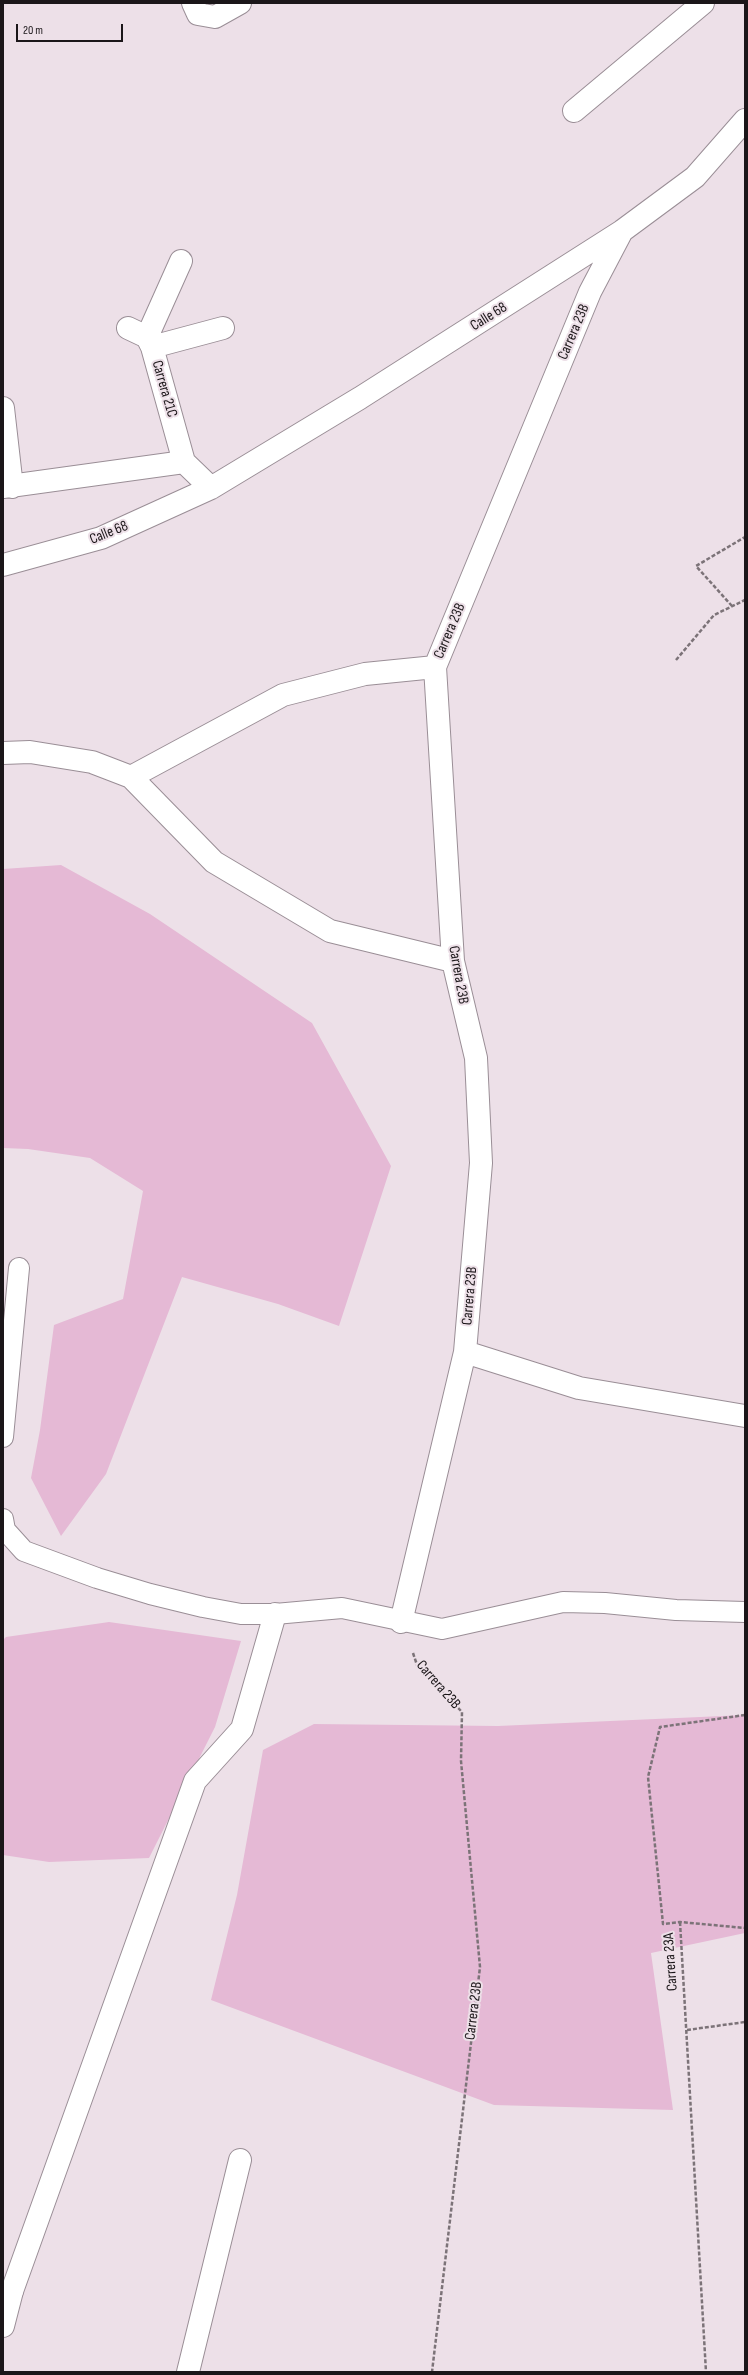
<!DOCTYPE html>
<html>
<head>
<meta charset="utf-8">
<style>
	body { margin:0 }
	#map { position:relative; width:748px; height:2375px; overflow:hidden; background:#ede0e8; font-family:"Sofia Sans Condensed",sans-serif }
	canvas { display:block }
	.frame { position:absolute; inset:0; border:4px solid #1b1619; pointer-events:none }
	.scale { position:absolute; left:16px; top:24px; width:107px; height:18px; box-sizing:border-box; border:2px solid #1b1619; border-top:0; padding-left:5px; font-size:12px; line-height:14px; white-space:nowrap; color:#1b1619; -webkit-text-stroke:3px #ede0e8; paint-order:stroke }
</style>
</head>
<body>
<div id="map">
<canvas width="748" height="2375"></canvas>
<div class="frame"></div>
<div class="scale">20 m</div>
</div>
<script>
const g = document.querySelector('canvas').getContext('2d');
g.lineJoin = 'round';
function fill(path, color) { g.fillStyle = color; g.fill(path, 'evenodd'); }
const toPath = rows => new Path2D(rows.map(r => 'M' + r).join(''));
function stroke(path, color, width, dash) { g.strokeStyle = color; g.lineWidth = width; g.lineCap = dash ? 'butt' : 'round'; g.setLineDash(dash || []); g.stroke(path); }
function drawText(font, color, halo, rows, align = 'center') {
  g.font = font + ' "Sofia Sans Condensed",sans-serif'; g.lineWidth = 4; g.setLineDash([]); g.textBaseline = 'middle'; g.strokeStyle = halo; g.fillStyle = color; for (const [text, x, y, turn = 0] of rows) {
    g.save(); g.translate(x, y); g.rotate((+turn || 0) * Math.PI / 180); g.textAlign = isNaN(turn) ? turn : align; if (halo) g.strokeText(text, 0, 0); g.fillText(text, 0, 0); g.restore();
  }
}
fill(toPath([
	[61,865,150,914,312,1023,391,1166,339,1326,278,1304,182,1277,106,1474,61,1536,31,1478,40,1430,54,1325,123,1299,143,1191,90,1158,28,1149,3,1148,3,869],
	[109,1622,241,1641,215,1727,149,1858,49,1862,3,1855,3,1640,6,1637],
	[745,1715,745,1933,651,1953,673,2110,494,2105,211,2000,237,1895,263,1750,314,1724,498,1726]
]), '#e5b9d5');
const service = toPath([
	[3,1437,19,1268],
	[3,1519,5,1530,24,1551,97,1578,150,1594,203,1607,241,1614,275,1614,342,1608,442,1629,563,1602,605,1603,676,1610,745,1612]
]);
const pedestrian = toPath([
	[12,2291,195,1781,242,1729,275,1614]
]);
const minor = toPath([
	[193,3,198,14,215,17,240,3],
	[574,111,703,3],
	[128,328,147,337,152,347,184,462],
	[147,337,181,261],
	[152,347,223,328],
	[3,408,12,487],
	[3,487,184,462,211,488],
	[3,565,101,538,211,488,360,398,622,231,695,177,745,120],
	[3,753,30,752,92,762,131,777,214,862,330,931,453,961],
	[131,777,283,695,365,674,435,667],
	[465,1352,579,1388,745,1416],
	[401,1622,465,1352,481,1163,476,1058,453,961,435,667,590,292,622,231],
	[3,2326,12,2291],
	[188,2372,240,2160]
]);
stroke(service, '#9a8e96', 22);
stroke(pedestrian, '#9a8e96', 24);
stroke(minor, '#9a8e96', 24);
stroke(toPath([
	[732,606,696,566,745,537],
	[676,660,714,615,745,600],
	[413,1653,417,1665,462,1712,461,1761,480,1967,432,2372],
	[745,1715,660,1727,648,1777,663,1924,680,1922,745,1928],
	[680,1922,706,2372],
	[687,2030,745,2022]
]), '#7c7378', 2.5, [4, 2]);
stroke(service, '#fff', 20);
stroke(pedestrian, '#fff', 22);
stroke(minor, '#fff', 22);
drawText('15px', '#1b1619', '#ede0e8', [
	["Calle 68",489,317,-32],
	["Carrera 23B",574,332,-67],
	["Carrera 21C",164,389,74],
	["Calle 68",109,533,-22],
	["Carrera 23B",450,631,-67],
	["Carrera 23B",458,975,80],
	["Carrera 23B",470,1296,-85],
	["Carrera 23B",438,1685,49],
	["Carrera 23A",671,1962,-94],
	["Carrera 23B",474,2011,-83]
]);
</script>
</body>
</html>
